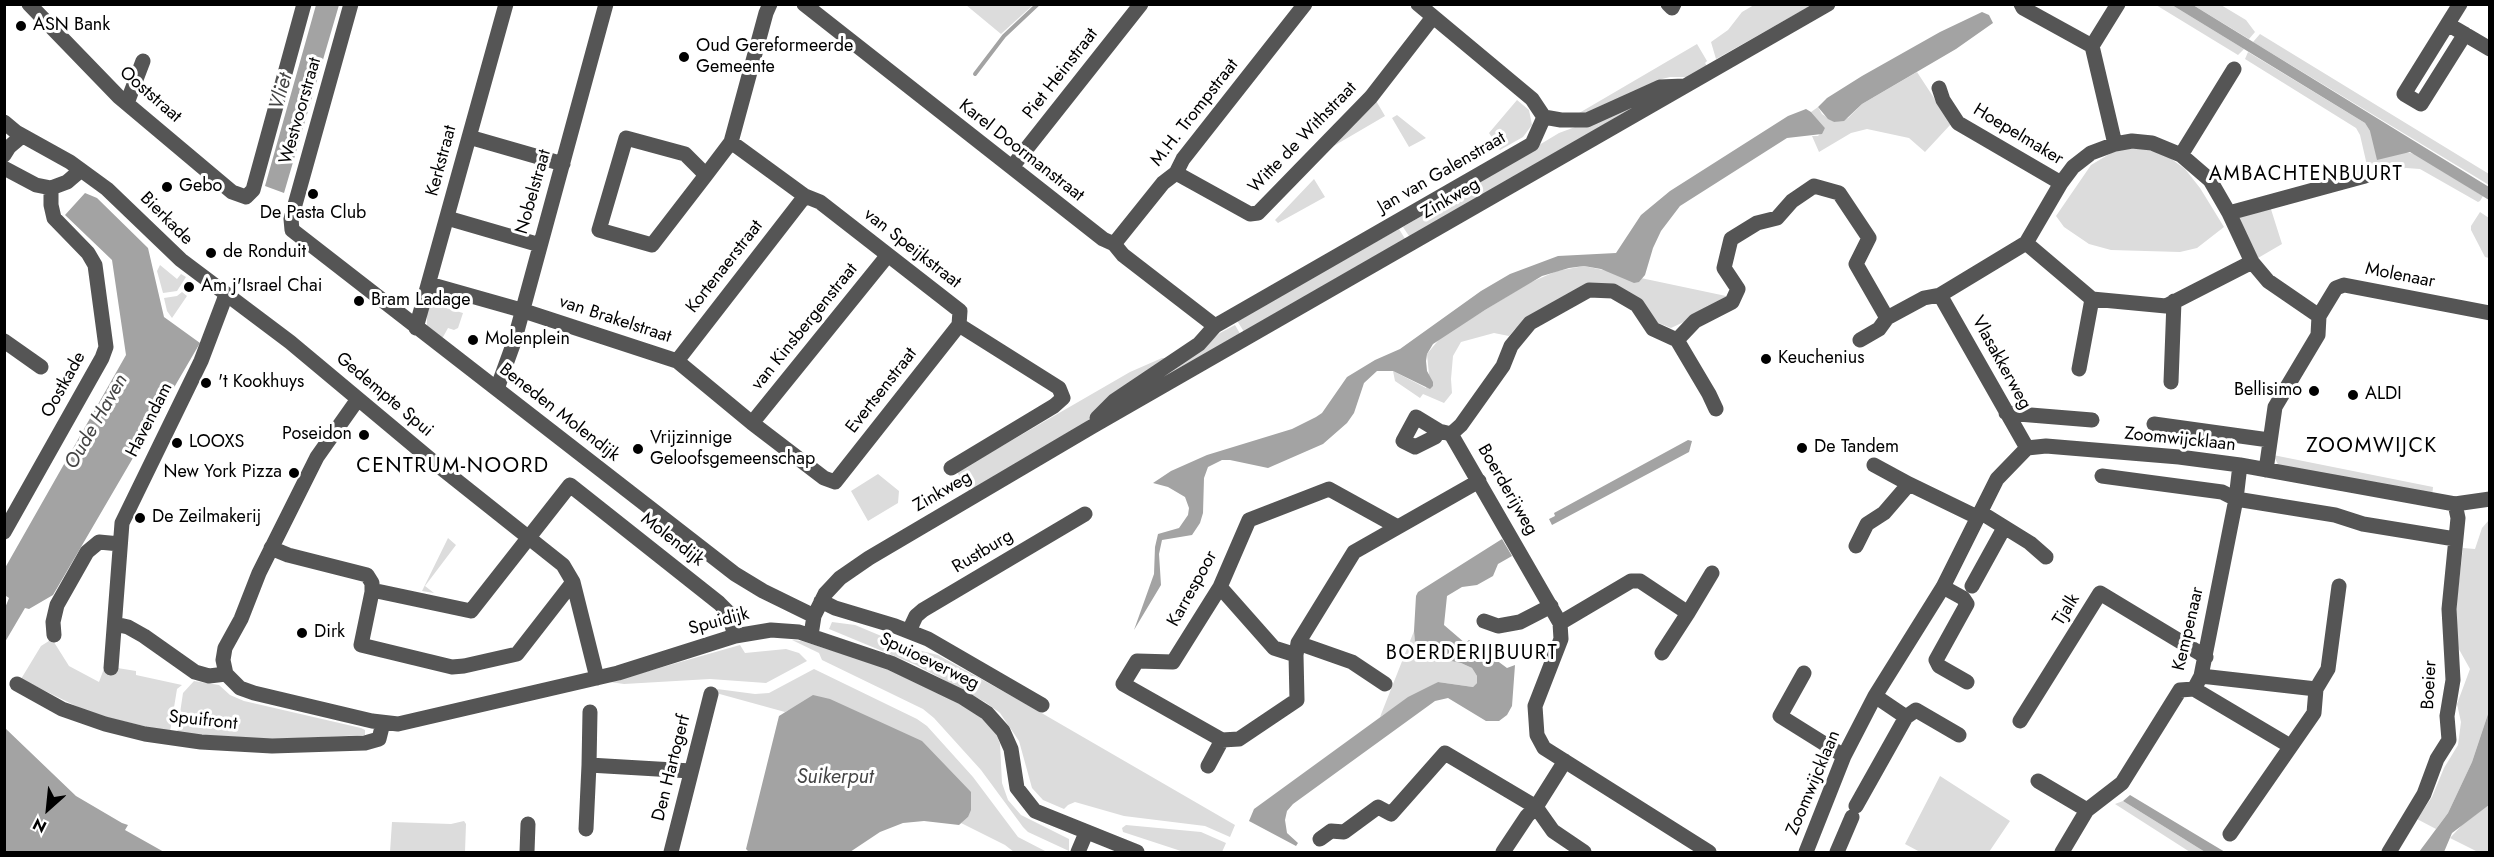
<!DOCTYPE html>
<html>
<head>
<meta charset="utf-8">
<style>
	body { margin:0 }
	#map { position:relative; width:2494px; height:857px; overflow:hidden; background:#fff; font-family:Jost,sans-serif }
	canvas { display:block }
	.frame { position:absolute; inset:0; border:6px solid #000; pointer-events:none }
	.north { position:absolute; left:18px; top:779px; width:60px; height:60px; -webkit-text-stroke:4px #fff; paint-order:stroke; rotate:207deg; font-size:16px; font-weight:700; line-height:24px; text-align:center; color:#000 }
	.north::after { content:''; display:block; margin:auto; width:21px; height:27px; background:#000; clip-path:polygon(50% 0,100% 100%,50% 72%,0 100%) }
</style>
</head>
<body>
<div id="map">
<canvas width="2494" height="857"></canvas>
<div class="frame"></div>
<div class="north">N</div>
</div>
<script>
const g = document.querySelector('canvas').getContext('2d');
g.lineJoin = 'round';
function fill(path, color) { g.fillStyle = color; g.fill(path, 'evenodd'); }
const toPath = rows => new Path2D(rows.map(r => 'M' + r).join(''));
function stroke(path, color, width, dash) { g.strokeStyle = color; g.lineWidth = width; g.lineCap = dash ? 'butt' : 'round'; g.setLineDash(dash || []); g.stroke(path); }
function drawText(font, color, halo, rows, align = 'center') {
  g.font = font + ' Jost,sans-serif'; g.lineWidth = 6; g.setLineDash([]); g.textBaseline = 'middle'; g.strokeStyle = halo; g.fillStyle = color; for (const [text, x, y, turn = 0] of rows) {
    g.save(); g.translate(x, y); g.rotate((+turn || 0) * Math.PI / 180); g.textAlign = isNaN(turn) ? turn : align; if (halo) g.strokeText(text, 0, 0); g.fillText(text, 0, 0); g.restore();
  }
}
fill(toPath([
	[966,5,1033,5,1001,34],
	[1754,5,1812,5,1716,59,1711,42,1728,30,1742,12],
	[2156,5,2172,5,2244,49,2238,55],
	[2193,5,2221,5,2246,20,2255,32,2249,39],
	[2260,34,2489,174,2489,185,2253,42],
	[1697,44,1707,61,1705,63,1708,67,1687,77,1670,77,1662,79,1595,112,1574,116],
	[2248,52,2365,123,2370,131,2405,152,2415,154,2483,196,2480,201,2478,202,2420,169,2406,168,2369,174,2360,135,2356,128,2245,59],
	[1917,72,1951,124,1925,152,1909,138,1867,129,1851,133,1819,152,1812,136,1818,136,1825,128,1811,112,1818,107,1822,114,1834,122,1848,118,1862,104],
	[1656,97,1411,239,1403,227,1559,133],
	[1375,99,1385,116,1332,147],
	[1517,100,1529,110,1532,125,1523,137,1500,150,1489,133],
	[1397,115,1426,138,1409,147,1392,118],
	[2146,148,2170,158,2185,169,2200,188,2224,227,2197,248,2180,252,2111,250,2089,244,2064,227,2056,216,2091,165,2111,153,2123,149],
	[1314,179,1325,197,1278,223,1275,220],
	[2269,203,2282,244,2258,258,2235,211],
	[2480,212,2489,218,2489,258,2485,257,2471,230,2471,226],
	[1399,229,1407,242,1246,335,1236,319],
	[160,265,177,279,181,274,186,277,177,291,163,293,157,271],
	[1584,266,1726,296,1728,299,1726,302,1671,328,1651,320,1588,286,1515,329,1509,336,1494,333,1461,342,1453,356,1451,379,1452,393,1444,403,1423,394,1420,398,1395,381,1393,371,1426,388,1429,375,1427,354,1441,337,1529,283,1557,271],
	[182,292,187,296,172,318,167,311,164,298,177,296],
	[433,294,432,304,463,313,458,328,454,330,448,328,443,337,436,337,427,327,427,313],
	[1235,325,1242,337,1115,407,1193,355,1220,333],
	[1162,358,1167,358,1101,406,1079,430,969,491,957,472,1130,372],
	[2273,455,2433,487,2432,497,2279,466],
	[878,474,899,491,898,503,868,521,851,491],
	[2489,520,2489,711,2472,762,2448,813,2436,829,2417,819,2432,797,2444,768,2458,745,2461,722,2457,704,2470,669,2456,644,2453,633,2463,548,2475,549,2482,528],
	[448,538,456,545,425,586,434,593,422,591],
	[832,622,855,625,910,648,938,655,1026,704,1235,825,1230,837,1205,826,1124,816,1075,802,1068,805,1064,809,1043,800,1032,788,1019,741,1000,713,985,702,916,665,829,629],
	[1414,631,1415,643,1431,657,1461,663,1472,668,1477,676,1477,683,1473,687,1438,682,1380,717],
	[52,639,69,666,99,682,105,666,136,671,136,675,182,685,177,689,170,732,92,714,21,679,41,646],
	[792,640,802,641,881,666,971,709,993,728,997,736,1000,744,1002,783,1008,800,1021,815,1069,839,1069,851,1028,832,1023,827,981,770,934,718,923,709,822,660,819,653],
	[740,645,745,653,786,649,799,653,807,661,766,683,710,679,624,684,610,682],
	[814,669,917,719,927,726,973,777,1018,837,1047,852,1014,852,1005,845,961,823,968,817,797,706,785,712,716,693,717,689,755,694,769,693],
	[194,681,219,685,230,695,244,701,361,728,365,730,365,735,254,740,177,733,183,693],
	[1940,776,2010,821,1989,852,1920,852,1905,844],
	[2123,801,2205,852,2190,852,2115,804],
	[2489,805,2489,852,2478,852,2450,838,2463,824],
	[464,821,466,824,465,852,390,852,392,822,451,824],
	[1126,825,1201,832,1226,843,1222,852,1184,852,1123,832,1122,828]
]), '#dcdcdc');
fill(toPath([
	[316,5,339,5,284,193,265,186],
	[2172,5,2193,5,2489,187,2489,200,2410,152,2377,160,2370,131,2365,123],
	[1982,12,1989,15,1993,23,1956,49,1862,104,1844,121,1834,122,1828,119,1818,107,1827,98,1862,76,1940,32],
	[1806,109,1811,112,1825,128,1822,134,1787,138,1680,206,1661,231,1653,248,1645,275,1639,282,1634,283,1601,269,1584,266,1569,268,1542,276,1485,310,1433,344,1427,354,1426,361,1427,371,1433,382,1433,386,1430,389,1393,371,1377,371,1364,383,1354,413,1347,423,1323,444,1268,468,1230,460,1222,460,1208,467,1204,478,1203,513,1200,523,1192,535,1162,540,1159,554,1161,585,1134,630,1154,574,1155,547,1158,534,1179,528,1188,515,1189,508,1185,497,1168,487,1153,483,1171,471,1207,455,1292,429,1316,417,1322,413,1347,377,1375,360,1400,349,1481,291,1510,274,1558,256,1616,253,1641,215,1670,191,1788,116],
	[85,193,97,198,148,248,164,317,200,343,53,595,29,609,25,608,5,642,5,608,9,598,6,596,5,590,5,568,126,355,112,260,65,215],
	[1688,440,1692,441,1689,452,1552,525,1549,519,1555,516,1554,513],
	[1502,539,1512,556,1498,564,1493,576,1477,585,1462,587,1447,596,1444,625,1465,643,1469,640,1507,668,1515,665,1512,706,1507,715,1499,721,1486,721,1448,698,1435,701,1293,804,1287,811,1285,820,1287,833,1298,843,1296,846,1249,821,1254,809,1408,697,1438,682,1473,687,1477,683,1477,676,1472,668,1461,663,1431,657,1421,651,1415,643,1414,631,1416,596,1418,592],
	[813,695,830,699,922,741,971,792,971,810,968,817,959,825,924,821,903,823,880,832,850,852,749,852,746,849,779,716],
	[2489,711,2489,805,2452,833,2444,852,2419,852,2448,813,2472,762],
	[5,728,76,796,122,823,128,825,125,830,164,852,5,852],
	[2130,795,2225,852,2205,852,2123,801]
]), '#a3a3a3');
stroke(toPath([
	[975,74,1004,36,1038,4]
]), '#a3a3a3', 4);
stroke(toPath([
	[29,4,119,97,232,192,246,197,253,190,304,4],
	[351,4,291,219,292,230,735,574,763,591,814,616],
	[770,4,766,13,731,142,805,196,820,202,960,311,959,325,1059,388,1063,398,1054,406,951,468],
	[804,4,1103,239,1114,244,1123,255,1215,326],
	[1418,4,1532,99,1544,117],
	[1668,4,1672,8,1674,4],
	[2021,4,2023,8,2092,46,2115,144],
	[2460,4,2404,94,2421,104,2465,34],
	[2456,29,2490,49],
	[2092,46,2118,4],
	[1939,88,1943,100,1958,123,2061,183],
	[127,103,143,61],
	[4,122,16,132,70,162,107,189,181,260,290,342,436,464,563,565,573,582,597,678],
	[469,137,563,164],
	[4,155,9,147,22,136],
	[2181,155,2234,69],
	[1012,167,1141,4],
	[4,168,36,185,51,188,67,182,81,170],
	[1176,173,1250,214,1258,213,1371,97,1433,17],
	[706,175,685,154,626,138,599,230,652,245,706,175,731,142],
	[2229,213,2365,176],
	[454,220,540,245],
	[2026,243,2092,299,2166,306,2252,262],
	[1114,244,1163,183,1176,173,1183,159,1305,4],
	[429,284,521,310,677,361,752,423,824,478,835,482,959,325],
	[1940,295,2027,448],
	[2319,316,2336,288,2344,285,2490,313],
	[416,328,506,4],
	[1677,340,1695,321,1732,302,1738,289,1724,268,1731,239,1757,223,1777,218,1792,201,1814,186,1839,193,1869,238,1856,264,1887,318],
	[1860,340,1879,329,1887,318,1924,298,1940,295,2026,243,2061,183,2073,167,2091,153,2115,144,2132,141,2152,143,2181,155,2210,180,2229,213,2252,262,2268,281,2319,316,2318,335,2275,407,2266,470],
	[4,341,41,367],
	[677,361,805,196],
	[2079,369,2092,299],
	[2171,382,2174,301],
	[497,389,514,342,606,4],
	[358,399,317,457,259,573,241,619,225,648,223,660,226,674,240,688,254,693,372,721,398,724,618,673,735,636,771,630,799,632,891,663,962,697,987,713,1003,731,1011,749,1017,788,1035,811,1137,852],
	[2006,413,2092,420],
	[1097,418,1114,401,1199,344,1215,326,1532,144,1544,117,1561,120,1587,120,1660,87,1684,86],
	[752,423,888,255],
	[2154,424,2269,440],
	[1439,431,1435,437,1415,447,1403,441,1416,417,1439,431,1451,434],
	[1874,465,1909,484],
	[2102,476,2222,492,2236,499,2335,515,2363,524,2455,539],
	[1980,512,2030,543,2046,557],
	[1396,526,1329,489,1249,520,1220,587,1173,662,1137,661,1123,684,1222,740,1239,739,1297,700,1296,655,1298,643,1354,552,1479,481],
	[4,532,102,358,106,347,95,265,88,253,54,218,51,205,51,188],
	[1856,546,1867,524,1884,513,1909,484,1977,517],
	[271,548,288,555,367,575,372,583,372,592,361,645,452,667,464,666,517,654,573,582],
	[1972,586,2004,528],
	[1220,587,1274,648,1296,655],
	[1943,587,1963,598,1967,604,1936,660,1939,666,1967,682],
	[372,590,471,611,570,485,719,603,728,612,735,636],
	[821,601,835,608,895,626,928,639,1042,705],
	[1484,621,1498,626,1520,622,1551,606],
	[1560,623,1631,581,1640,581,1688,613,1712,573],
	[115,624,128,627,144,636,195,672,209,676,226,674],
	[909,631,916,616,923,610,1085,514],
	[54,635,53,622,57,605,87,552,99,542,120,544],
	[811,635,814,616,825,594,840,578,869,558,1093,426,1828,4],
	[1298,643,1352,662,1385,684],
	[1662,653,1688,613],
	[111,668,122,523,201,361,226,295],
	[1804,673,1780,716,1844,756],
	[2201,676,2316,689],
	[17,684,62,709,105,724,145,734,201,742,272,746,365,743,379,739,383,723],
	[2194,689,2290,746],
	[590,712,589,765,691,771],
	[1906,717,1916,710,1959,735],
	[2020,721,2100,593,2206,657],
	[1208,766,1222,740],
	[2038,781,2087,810],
	[1856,806,1906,717,1875,696],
	[586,829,589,765],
	[2230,834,2314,713,2316,689,2328,669,2339,586],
	[1320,839,1331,831,1344,832,1378,807,1391,814,1445,753,1536,807,1553,831,1584,852],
	[527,852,528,824],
	[671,852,711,694],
	[1078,852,1086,833],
	[1503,852,1527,816,1536,807,1565,761],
	[1709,852,1544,748,1537,735,1535,706,1561,639,1560,623,1451,434,1461,425,1503,366,1511,346,1530,323,1589,290,1613,291,1637,305,1653,329,1677,340,1709,394,1716,409],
	[1806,852,1844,756,1875,696,1943,587,1997,479,2027,448,2046,446,2179,457,2240,465,2455,504,2490,499],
	[1837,852,1852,817],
	[2062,852,2087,810,2122,783,2180,690,2194,689,2201,676,2236,499,2240,465],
	[2389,852,2424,794,2437,759,2449,740,2447,716,2453,680,2449,609,2458,518,2455,504]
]), '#555', 15);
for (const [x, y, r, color] of [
	[21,26,6,"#000"],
	[684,57,6,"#000"],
	[167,187,6,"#000"],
	[313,194,6,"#000"],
	[211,253,6,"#000"],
	[189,287,6,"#000"],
	[359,301,6,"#000"],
	[473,340,6,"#000"],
	[1766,359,6,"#000"],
	[206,383,6,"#000"],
	[2314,391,6,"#000"],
	[2353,395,6,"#000"],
	[364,435,6,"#000"],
	[177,443,6,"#000"],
	[1802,448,6,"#000"],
	[638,449,6,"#000"],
	[294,473,6,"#000"],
	[140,518,6,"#000"],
	[302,633,6,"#000"]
]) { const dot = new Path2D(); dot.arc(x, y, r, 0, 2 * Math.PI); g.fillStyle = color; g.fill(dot); stroke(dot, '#fff', 2); }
drawText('18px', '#000', '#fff', [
	["ASN Bank",33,26],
	["Oud Gereformeerde",696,47],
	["Gemeente",696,68],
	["Gebo",179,187],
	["De Pasta Club",313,214,"center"],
	["de Ronduit",223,253],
	["Am j'Israel Chai",201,287],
	["Bram Ladage",371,301],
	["Molenplein",485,340],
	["Keuchenius",1778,359],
	["'t Kookhuys",218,383],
	["Bellisimo",2302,391,"right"],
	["ALDI",2365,395],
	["Poseidon",352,435,"right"],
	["Vrijzinnige",650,439],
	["Geloofsgemeenschap",650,460],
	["LOOXS",189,443],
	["De Tandem",1814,448],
	["New York Pizza",282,473,"right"],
	["De Zeilmakerij",152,518],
	["Dirk",314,633]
], 'left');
drawText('18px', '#000', '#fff', [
	["Piet Heinstraat",1061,74,-52],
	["Ooststraat",150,95,41],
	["Westvoorstraat",301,111,-74],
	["M.H. Trompstraat",1195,113,-52],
	["Hoepelmaker",2018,135,31],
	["Witte de Withstraat",1303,138,-46],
	["Karel Doormanstraat",1021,151,38],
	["Kerkstraat",442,161,-75],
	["Jan van Galenstraat",1442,173,-30],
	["Nobelstraat",534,192,-74],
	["Zinkweg",1451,199,-30],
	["Bierkade",166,219,45],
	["van Speijkstraat",912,249,38],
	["Kortenaerstraat",725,267,-52],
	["Molenaar",2400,276,11],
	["van Brakelstraat",615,320,18],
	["van Kinsbergenstraat",805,327,-51],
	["Vlasakkerweg",2001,363,61],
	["Oostkade",64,385,-61],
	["Evertsenstraat",882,391,-52],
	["Gedempte Spui",384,395,40],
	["Beneden Molendijk",559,413,38],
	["Havendam",150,420,-63],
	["Zoomwijcklaan",2180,440,6],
	["Boerderijweg",1507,490,60],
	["Zinkweg",943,492,-30],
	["Molendijk",672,540,38],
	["Rustburg",983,552,-31],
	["Karrespoor",1193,589,-61],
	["Tjalk",2067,610,-58],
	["Spuidijk",719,622,-15],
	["Kempenaar",2189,629,-77],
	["Spuioeverweg",929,662,26],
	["Boeier",2430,685,-87],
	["Spuifront",203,721,6],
	["Den Hartogerf",672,768,-76],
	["Zoomwijcklaan",1814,783,-67]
]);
drawText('italic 20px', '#444', '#fff', [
	["Vliet",282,92,-74],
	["Oude Haven",97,422,-60],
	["Suikerput",835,778]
]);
g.letterSpacing = '1.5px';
drawText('20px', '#000', '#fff', [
	["AMBACHTENBUURT",2306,175],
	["BOERDERIJBUURT",1472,654]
]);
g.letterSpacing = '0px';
g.letterSpacing = '1.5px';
drawText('21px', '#000', '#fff', [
	["ZOOMWIJCK",2372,447],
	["CENTRUM-NOORD",453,467]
]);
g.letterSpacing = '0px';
</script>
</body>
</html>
